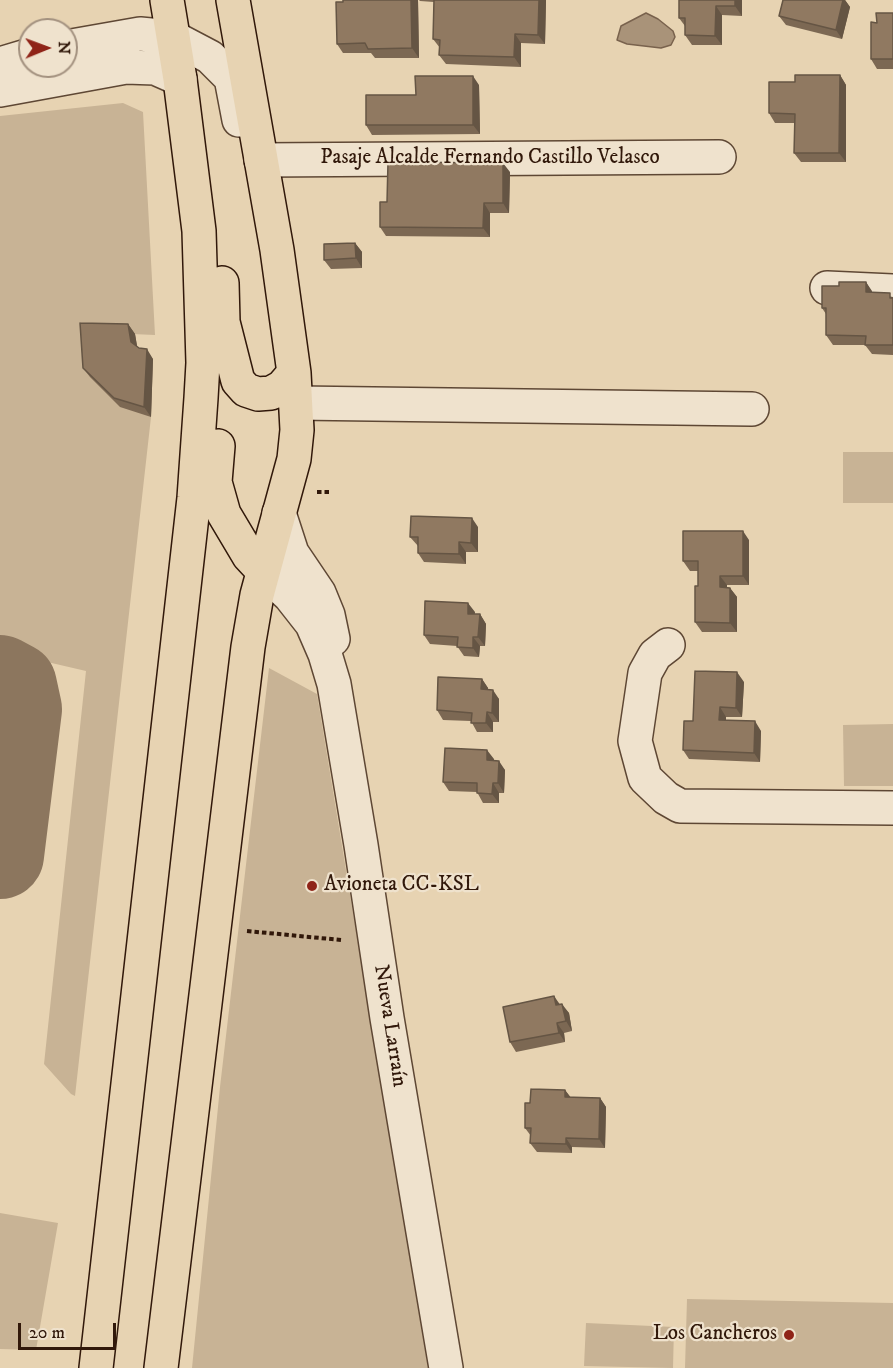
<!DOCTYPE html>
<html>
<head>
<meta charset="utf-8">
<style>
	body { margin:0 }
	#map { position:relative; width:893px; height:1368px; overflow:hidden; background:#e7d3b2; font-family:"IM FELL DW Pica",serif }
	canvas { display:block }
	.north { position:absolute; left:18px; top:18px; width:60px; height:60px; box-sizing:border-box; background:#efe2cd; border:2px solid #a3917f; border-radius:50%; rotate:89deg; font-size:16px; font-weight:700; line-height:24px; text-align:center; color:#31180a }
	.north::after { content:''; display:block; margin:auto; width:21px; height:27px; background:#8f2418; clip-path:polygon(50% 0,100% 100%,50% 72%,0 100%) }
	.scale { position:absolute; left:18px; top:1323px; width:98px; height:27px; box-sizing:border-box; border:3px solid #31180a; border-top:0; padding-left:8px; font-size:18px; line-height:21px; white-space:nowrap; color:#31180a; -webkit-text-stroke:4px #efe2cd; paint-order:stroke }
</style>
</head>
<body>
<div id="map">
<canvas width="893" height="1368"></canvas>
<div class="north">N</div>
<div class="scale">20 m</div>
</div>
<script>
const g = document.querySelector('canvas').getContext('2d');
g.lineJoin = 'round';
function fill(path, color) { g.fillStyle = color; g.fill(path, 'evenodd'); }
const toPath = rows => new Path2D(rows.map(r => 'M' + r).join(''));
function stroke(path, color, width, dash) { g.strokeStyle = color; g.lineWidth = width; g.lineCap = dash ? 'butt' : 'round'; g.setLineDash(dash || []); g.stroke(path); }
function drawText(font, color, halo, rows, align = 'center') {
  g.font = font + ' "IM FELL DW Pica",serif'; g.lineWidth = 4.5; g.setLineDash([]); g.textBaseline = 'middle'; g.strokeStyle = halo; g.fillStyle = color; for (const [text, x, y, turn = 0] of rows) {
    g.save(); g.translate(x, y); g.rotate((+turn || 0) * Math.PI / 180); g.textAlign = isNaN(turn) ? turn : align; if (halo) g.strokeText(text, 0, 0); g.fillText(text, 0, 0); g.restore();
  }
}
fill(toPath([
	[123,103,143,112,155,335,86,332,151,417,75,1096,71,1094,44,1064,86,671,0,651,0,116],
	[843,452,893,452,893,503,843,503],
	[269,668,317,694,428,1368,192,1368,220,1087],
	[893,724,893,786,844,786,843,725],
	[0,1213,58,1223,36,1350,0,1349],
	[687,1299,893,1303,893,1368,685,1368],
	[586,1323,674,1327,673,1368,584,1366]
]), '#c8b395');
const water = toPath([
	[646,13,658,19,673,31,675,37,671,45,661,48,627,44,617,40,621,26,646,13]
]);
fill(water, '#a99379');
stroke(water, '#79624d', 1.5);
stroke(toPath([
	[0,679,13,686,18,709,0,855]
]), '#8c765e', 88);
const minor = toPath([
	[66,47,140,34,172,37,210,57,231,78,239,120],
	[0,64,30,55],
	[0,90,126,67,155,68,180,79],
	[261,160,719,157],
	[827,288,893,291],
	[297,403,752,409],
	[279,513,292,553,319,593,328,615,333,639],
	[263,571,290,596,312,624,325,654,334,684,361,845,387,1018,446,1368],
	[668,645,655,655,645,673,635,741,645,778,666,798,680,806,893,808]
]);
const major = toPath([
	[222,283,223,322,238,381,246,390,258,394,271,393,282,387,294,373],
	[218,446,215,482,224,514,249,556,263,571],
	[96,1368,194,498,201,398,203,363,199,231,180,79,167,0],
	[161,1368,248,647,257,595,294,459,297,430,294,373,277,250,233,0]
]);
stroke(minor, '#5e4734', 36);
stroke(major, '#31180a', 36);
stroke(toPath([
	[317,492,330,492],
	[247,931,341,940]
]), '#31180a', 4, [4.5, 3]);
stroke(minor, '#efe2cd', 33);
stroke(major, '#e7d3b2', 33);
fill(toPath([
	[418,0,419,58,375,58,371,53,343,53,337,44],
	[419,0,546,0,545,44,521,43,521,67,446,64,439,55,440,48,433,39,434,2,420,1],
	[679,0,742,0,742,16,722,15,722,45,692,45,685,35,685,26,679,18],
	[783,0,845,0,850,7,842,39,786,25,779,16],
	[893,13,893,69,877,69,871,59,877,23],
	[840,75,846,85,846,162,801,162,794,153,795,123,775,123,769,113,795,82],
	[479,85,480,134,372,135,366,125,416,95],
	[510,172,509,213,490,213,490,237,386,236,380,227,387,202],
	[355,243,362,252,362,268,331,269,324,260],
	[866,282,872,293,893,297,893,355,872,354,865,345,833,345,826,335,826,314,822,308,839,286],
	[128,324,135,334,137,347,153,359,151,417,120,407,90,377,83,368],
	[478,527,478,552,466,552,466,564,424,562,418,553,418,546,410,537],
	[749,540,749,585,727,585,727,588,730,588,737,597,737,632,702,632,695,622,698,586,698,571,690,571,683,561],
	[475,612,474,614,480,614,486,624,485,646,480,646,479,657,464,656,457,646,430,644,424,635],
	[482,679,488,688,488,690,499,699,499,722,493,722,493,732,477,732,471,721,443,720,437,710],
	[744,682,742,717,726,717,726,720,761,731,760,762,689,759,683,750,693,721],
	[494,759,494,761,505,770,504,793,499,793,499,803,483,803,477,792,449,791,443,782],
	[560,1004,569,1013,572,1031,564,1033,565,1042,516,1052,510,1042],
	[565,1090,570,1097,600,1098,606,1107,605,1148,572,1147,572,1153,537,1152,530,1143,531,1136,525,1128,530,1103]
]), '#7c6853');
fill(toPath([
	[411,0,418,0,419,58,412,48],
	[539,0,546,0,545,44,538,35],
	[735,0,742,0,742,16,735,6],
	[843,0,845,0,850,7,842,39,836,30],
	[716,6,722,15,722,45,715,36],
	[515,34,521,43,521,67,514,57],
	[840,75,846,85,846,162,839,153],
	[473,76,479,85,480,134,473,125],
	[503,163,510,172,509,213,503,203],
	[484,203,490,213,490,237,483,228],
	[355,243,362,252,362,268,356,258],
	[866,282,872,291,872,302,866,292],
	[128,324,135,334,138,351,131,342],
	[147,349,153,359,151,417,144,407],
	[472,518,478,527,478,552,471,543],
	[743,531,749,540,749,585,743,576],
	[459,542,466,552,466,564,459,554],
	[720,576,727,585,727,597,720,587],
	[730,588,737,597,737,632,730,623],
	[468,603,475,612,474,623,468,614],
	[480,614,486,624,485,646,478,637],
	[473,637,480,646,479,657,473,648],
	[737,672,744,682,742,717,736,708],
	[482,679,488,688,487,699,481,689],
	[493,690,499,699,499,722,492,713],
	[720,707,726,717,726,729,719,720],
	[487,712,493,722,493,732,486,723],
	[755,721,761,731,760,762,754,753],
	[487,750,494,759,494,770,487,760],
	[499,761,505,770,504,793,498,783],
	[493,783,499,793,499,803,492,794],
	[554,996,561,1006,556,1005],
	[562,1004,569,1013,572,1031,566,1021],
	[557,1023,564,1033,565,1042,559,1033],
	[565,1090,572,1099,565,1097],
	[600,1098,606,1107,605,1148,599,1139],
	[566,1138,572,1147,572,1153,566,1144]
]), '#655544');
const building = toPath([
	[343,0,411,0,412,48,368,49,365,43,337,44,336,2,343,2,343,0],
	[434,0,539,0,538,35,515,34,514,57,439,55,440,40,433,39,434,0],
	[679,0,735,0,735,6,716,6,715,36,685,35,685,18,679,18,679,0],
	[783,0,843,0,836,30,779,16,783,0],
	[876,13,893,13,893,59,871,59,871,22,877,23,876,13],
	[795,75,840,75,839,153,794,153,795,114,769,113,769,82,795,82,795,75],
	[415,76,473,76,473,125,366,125,366,95,416,95,415,76],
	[388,162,503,163,503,203,484,203,483,228,380,227,380,202,387,202,388,162],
	[355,243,356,258,324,260,324,244,355,243],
	[839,282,866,282,866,292,890,293,890,298,893,298,893,345,865,345,866,336,826,335,826,308,822,308,822,286,839,286,839,282],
	[80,323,128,324,131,342,139,348,147,349,144,407,114,398,83,368,80,323],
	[411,516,472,518,471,543,459,542,459,554,418,553,418,537,410,537,411,516],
	[683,531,743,531,743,576,720,576,720,587,730,588,730,623,695,622,695,586,698,586,698,561,683,561,683,531],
	[425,601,468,603,468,614,480,614,478,637,473,637,473,648,457,647,458,637,424,635,425,601],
	[695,671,737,672,736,708,720,707,719,720,755,721,754,753,683,750,684,721,693,721,695,671],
	[438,677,482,679,481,689,493,690,492,713,487,712,486,723,471,723,472,713,437,710,438,677],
	[445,748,487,750,487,760,499,761,498,783,493,783,492,794,477,793,477,783,443,782,445,748],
	[554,996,556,1005,562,1004,566,1021,557,1023,559,1033,510,1042,503,1007,554,996],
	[531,1089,565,1090,565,1097,600,1098,599,1139,566,1138,566,1144,530,1143,531,1128,525,1128,525,1103,530,1103,531,1089]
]);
fill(building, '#907961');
stroke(building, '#655544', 1.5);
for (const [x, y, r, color] of [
	[312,886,6,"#8f2418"],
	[789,1335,6,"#8f2418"]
]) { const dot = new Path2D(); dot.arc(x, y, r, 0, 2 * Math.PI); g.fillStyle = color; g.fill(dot); stroke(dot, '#efe2cd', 2); }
drawText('21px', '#31180a', '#efe2cd', [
	["Pasaje Alcalde Fernando Castillo Velasco",490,159],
	["Nueva Larraín",389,1026,81]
]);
drawText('21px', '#31180a', '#efe2cd', [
	["Avioneta CC-KSL",324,886],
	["Los Cancheros",777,1335,"right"]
], 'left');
</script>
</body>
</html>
